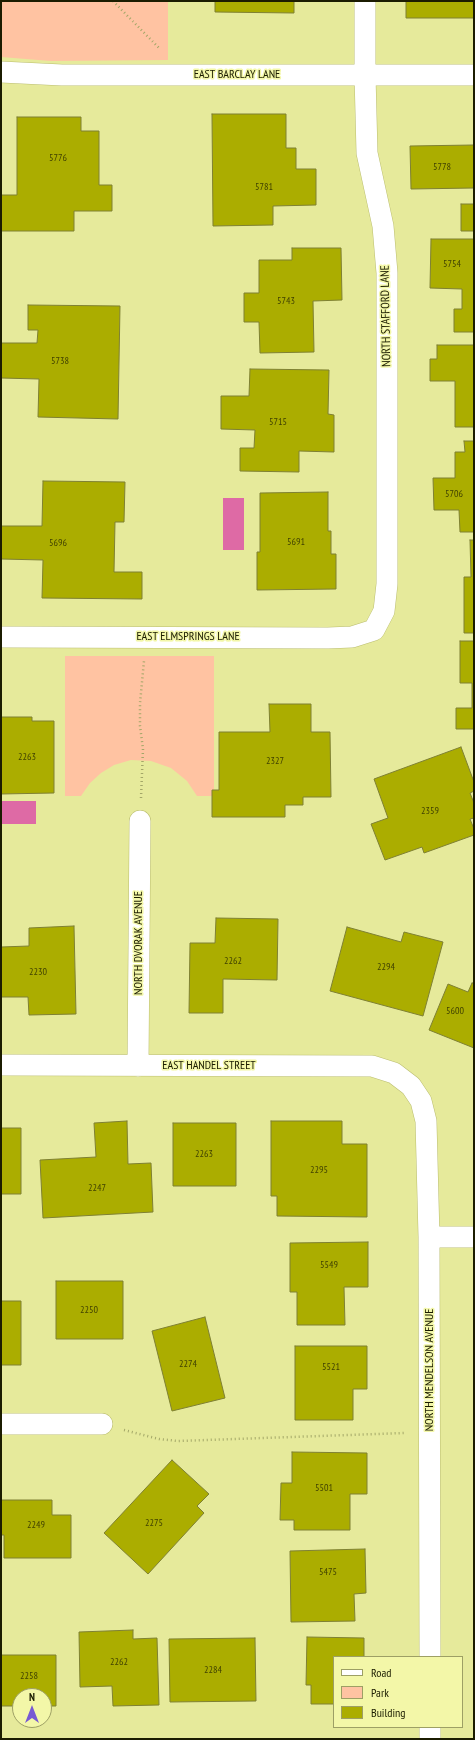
<!DOCTYPE html>
<html>
<head>
<meta charset="utf-8">
<style>
	body { margin:0 }
	#map { position:relative; width:475px; height:1740px; overflow:hidden; background:#e6ea9b; font-family:"PT Sans Narrow",sans-serif }
	canvas { display:block }
	.frame { position:absolute; inset:0; border:2px solid #1b1c00; pointer-events:none }
	.legend { position:absolute; left:333px; top:1656px; width:130px; height:72px; box-sizing:border-box; background:#f3f7a8; border:1px solid #9d9f65; margin:0; padding:5px 7px; list-style:none; font-size:12px; color:#1b1c00 }
	.legend li { display:flex; align-items:center; gap:8px; height:20px }
	.legend b { width:20px; border:1px solid #9d9f65 }
	.north { position:absolute; left:12px; top:1688px; width:40px; height:40px; box-sizing:border-box; background:#f3f7a8; border:1px solid #9d9f65; border-radius:50%; rotate:0deg; font-size:11px; font-weight:700; line-height:16px; text-align:center; color:#1b1c00 }
	.north::after { content:''; display:block; margin:auto; width:14px; height:18px; background:#7759d3; clip-path:polygon(50% 0,100% 100%,50% 72%,0 100%) }
</style>
</head>
<body>
<div id="map">
<canvas width="475" height="1740"></canvas>
<div class="frame"></div>
<ul class="legend">
<li><b style="height:5px;background:#fff"></b>Road</li>
<li><b style="height:11px;background:#ffc3a2"></b>Park</li>
<li><b style="height:11px;background:#abad00"></b>Building</li>
</ul>
<div class="north">N</div>
</div>
<script>
const g = document.querySelector('canvas').getContext('2d');
g.lineJoin = 'round';
function fill(path, color) { g.fillStyle = color; g.fill(path, 'evenodd'); }
const toPath = rows => new Path2D(rows.map(r => 'M' + r).join(''));
function stroke(path, color, width, dash) { g.strokeStyle = color; g.lineWidth = width; g.lineCap = dash ? 'butt' : 'round'; g.setLineDash(dash || []); g.stroke(path); }
function drawText(font, color, halo, rows, align = 'center') {
  g.font = font + ' "PT Sans Narrow",sans-serif'; g.lineWidth = 3; g.setLineDash([]); g.textBaseline = 'middle'; g.strokeStyle = halo; g.fillStyle = color; for (const [text, x, y, turn = 0] of rows) {
    g.save(); g.translate(x, y); g.rotate((+turn || 0) * Math.PI / 180); g.textAlign = isNaN(turn) ? turn : align; if (halo) g.strokeText(text, 0, 0); g.fillText(text, 0, 0); g.restore();
  }
}
fill(toPath([
	[1,1,168,1,168,60,51,61,1,57],
	[65,656,214,656,214,796,197,796,187,781,171,768,151,761,131,760,114,765,101,773,90,783,81,796,65,796]
]), '#ffc3a2');
fill(toPath([
	[223,498,244,498,244,550,223,550],
	[1,801,36,801,36,824,1,824]
]), '#de6aa5');
const building = toPath([
	[215,1,294,1,294,13,215,12,215,1],
	[406,1,474,1,474,18,406,18,406,1],
	[212,114,286,114,286,148,296,148,296,169,316,169,316,205,273,206,273,225,213,226,212,114],
	[17,117,81,117,81,131,99,131,99,185,112,185,112,211,74,211,74,231,1,231,1,195,17,195,17,117],
	[474,145,474,188,411,189,410,146,474,145],
	[461,204,474,204,474,231,461,231,461,204],
	[431,239,474,239,474,332,454,332,454,309,462,309,462,289,430,288,431,239],
	[292,248,341,248,342,300,313,301,314,352,260,353,259,322,244,322,244,293,259,293,259,260,292,260,292,248],
	[28,305,120,306,118,419,38,417,39,379,1,378,1,343,37,343,38,330,28,330,28,305],
	[437,345,474,345,474,427,455,427,455,381,430,381,430,359,437,359,437,345],
	[250,369,329,370,328,414,334,415,334,452,299,451,299,472,240,471,240,448,254,448,255,430,221,429,221,396,249,396,250,369],
	[464,441,474,441,474,532,460,532,459,510,434,510,433,478,455,478,455,452,465,452,464,441],
	[43,481,125,482,124,522,115,522,114,572,142,572,142,599,42,598,43,560,1,559,1,526,42,526,43,481],
	[328,492,328,531,331,531,331,554,336,554,336,589,257,590,257,552,260,552,260,493,328,492],
	[470,540,474,540,474,633,464,633,464,577,471,577,470,540],
	[460,641,474,641,474,729,456,729,456,708,472,708,472,683,460,683,460,641],
	[269,704,311,704,311,732,330,732,331,797,303,797,303,805,285,805,285,817,212,817,212,790,219,790,219,732,270,732,269,704],
	[1,717,32,717,32,721,54,721,54,793,1,794,1,717],
	[461,747,474,782,474,791,470,793,474,803,474,818,470,819,474,829,474,835,424,853,422,847,385,860,371,824,388,818,374,779,461,747],
	[216,918,278,919,277,980,223,979,223,1013,189,1013,190,943,215,943,216,918],
	[74,926,76,1014,29,1015,28,997,1,997,1,947,29,946,29,928,74,926],
	[347,927,401,942,404,932,443,942,423,1016,330,991,347,927],
	[472,983,474,983,474,1048,429,1030,448,984,468,992,472,983],
	[127,1121,128,1164,151,1163,153,1212,43,1218,40,1160,96,1157,94,1123,127,1121],
	[271,1121,342,1121,342,1144,367,1144,367,1217,277,1216,277,1196,271,1196,271,1121],
	[173,1123,236,1123,236,1186,173,1186,173,1123],
	[1,1128,21,1128,21,1194,1,1194,1,1128],
	[368,1242,368,1287,344,1287,345,1325,297,1325,297,1292,290,1292,290,1243,368,1242],
	[56,1281,123,1281,123,1339,56,1339,56,1281],
	[1,1301,21,1301,21,1365,1,1365,1,1301],
	[205,1317,225,1398,172,1411,152,1331,205,1317],
	[295,1346,367,1346,367,1389,353,1389,353,1420,295,1420,295,1346],
	[292,1452,367,1453,367,1494,350,1494,350,1530,294,1530,294,1520,280,1520,281,1483,292,1483,292,1452],
	[172,1460,209,1494,197,1506,204,1513,148,1574,104,1533,172,1460],
	[1,1500,52,1500,52,1515,71,1515,71,1558,4,1558,4,1535,1,1535,1,1500],
	[365,1549,366,1593,354,1594,355,1621,291,1622,290,1551,365,1549],
	[133,1630,133,1639,157,1638,159,1705,113,1706,112,1686,80,1687,79,1632,133,1630],
	[307,1637,364,1638,364,1657,334,1657,334,1704,311,1704,311,1685,306,1685,307,1637],
	[255,1638,256,1701,170,1702,169,1639,255,1638],
	[1,1655,56,1655,56,1706,44,1706,44,1696,20,1696,20,1706,1,1706,1,1655]
]);
fill(building, '#abad00');
stroke(building, '#7e8033', 1);
const street = toPath([
	[1,72,62,75,474,75],
	[1,637,328,638,352,637,374,630,384,611,387,584,387,273,383,226,367,153,365,75,365,1],
	[1,1065,372,1066,394,1073,411,1086,421,1101,426,1121,429,1237,430,1657],
	[138,1066,140,821],
	[429,1237,474,1237],
	[1,1424,102,1424],
	[430,1739,430,1727]
]);
stroke(street, '#babd6f', 22);
stroke(toPath([
	[113,1,160,49],
	[141,798,143,749,140,726,140,703,144,661],
	[124,1430,159,1439,178,1441,405,1433]
]), '#a3a768', 2.5, [1, 3]);
stroke(street, '#fff', 21);
drawText('10px', '#3f4000', null, [
	["5776",58,158],
	["5778",442,167],
	["5781",264,187],
	["5754",452,264],
	["5743",286,301],
	["5738",60,361],
	["5715",278,422],
	["5706",454,494],
	["5691",296,542],
	["5696",58,543],
	["2263",27,757],
	["2327",275,761],
	["2359",430,811],
	["2262",233,961],
	["2294",386,967],
	["2230",38,972],
	["5600",455,1011],
	["2263",204,1154],
	["2295",319,1170],
	["2247",97,1188],
	["5549",329,1265],
	["2250",89,1310],
	["2274",188,1364],
	["5521",331,1367],
	["5501",324,1488],
	["2275",154,1523],
	["2249",36,1525],
	["5475",328,1572],
	["2262",119,1662],
	["2284",213,1670],
	["2258",29,1676]
]);
drawText('12px', '#1b1c00', '#f3f7a8', [
	["EAST BARCLAY LANE",237,75],
	["NORTH STAFFORD LANE",386,316,-91],
	["EAST ELMSPRINGS LANE",188,637],
	["NORTH DVORAK AVENUE",139,943,-90],
	["EAST HANDEL STREET",209,1066],
	["NORTH MENDELSON AVENUE",430,1370,-90]
]);
</script>
</body>
</html>
